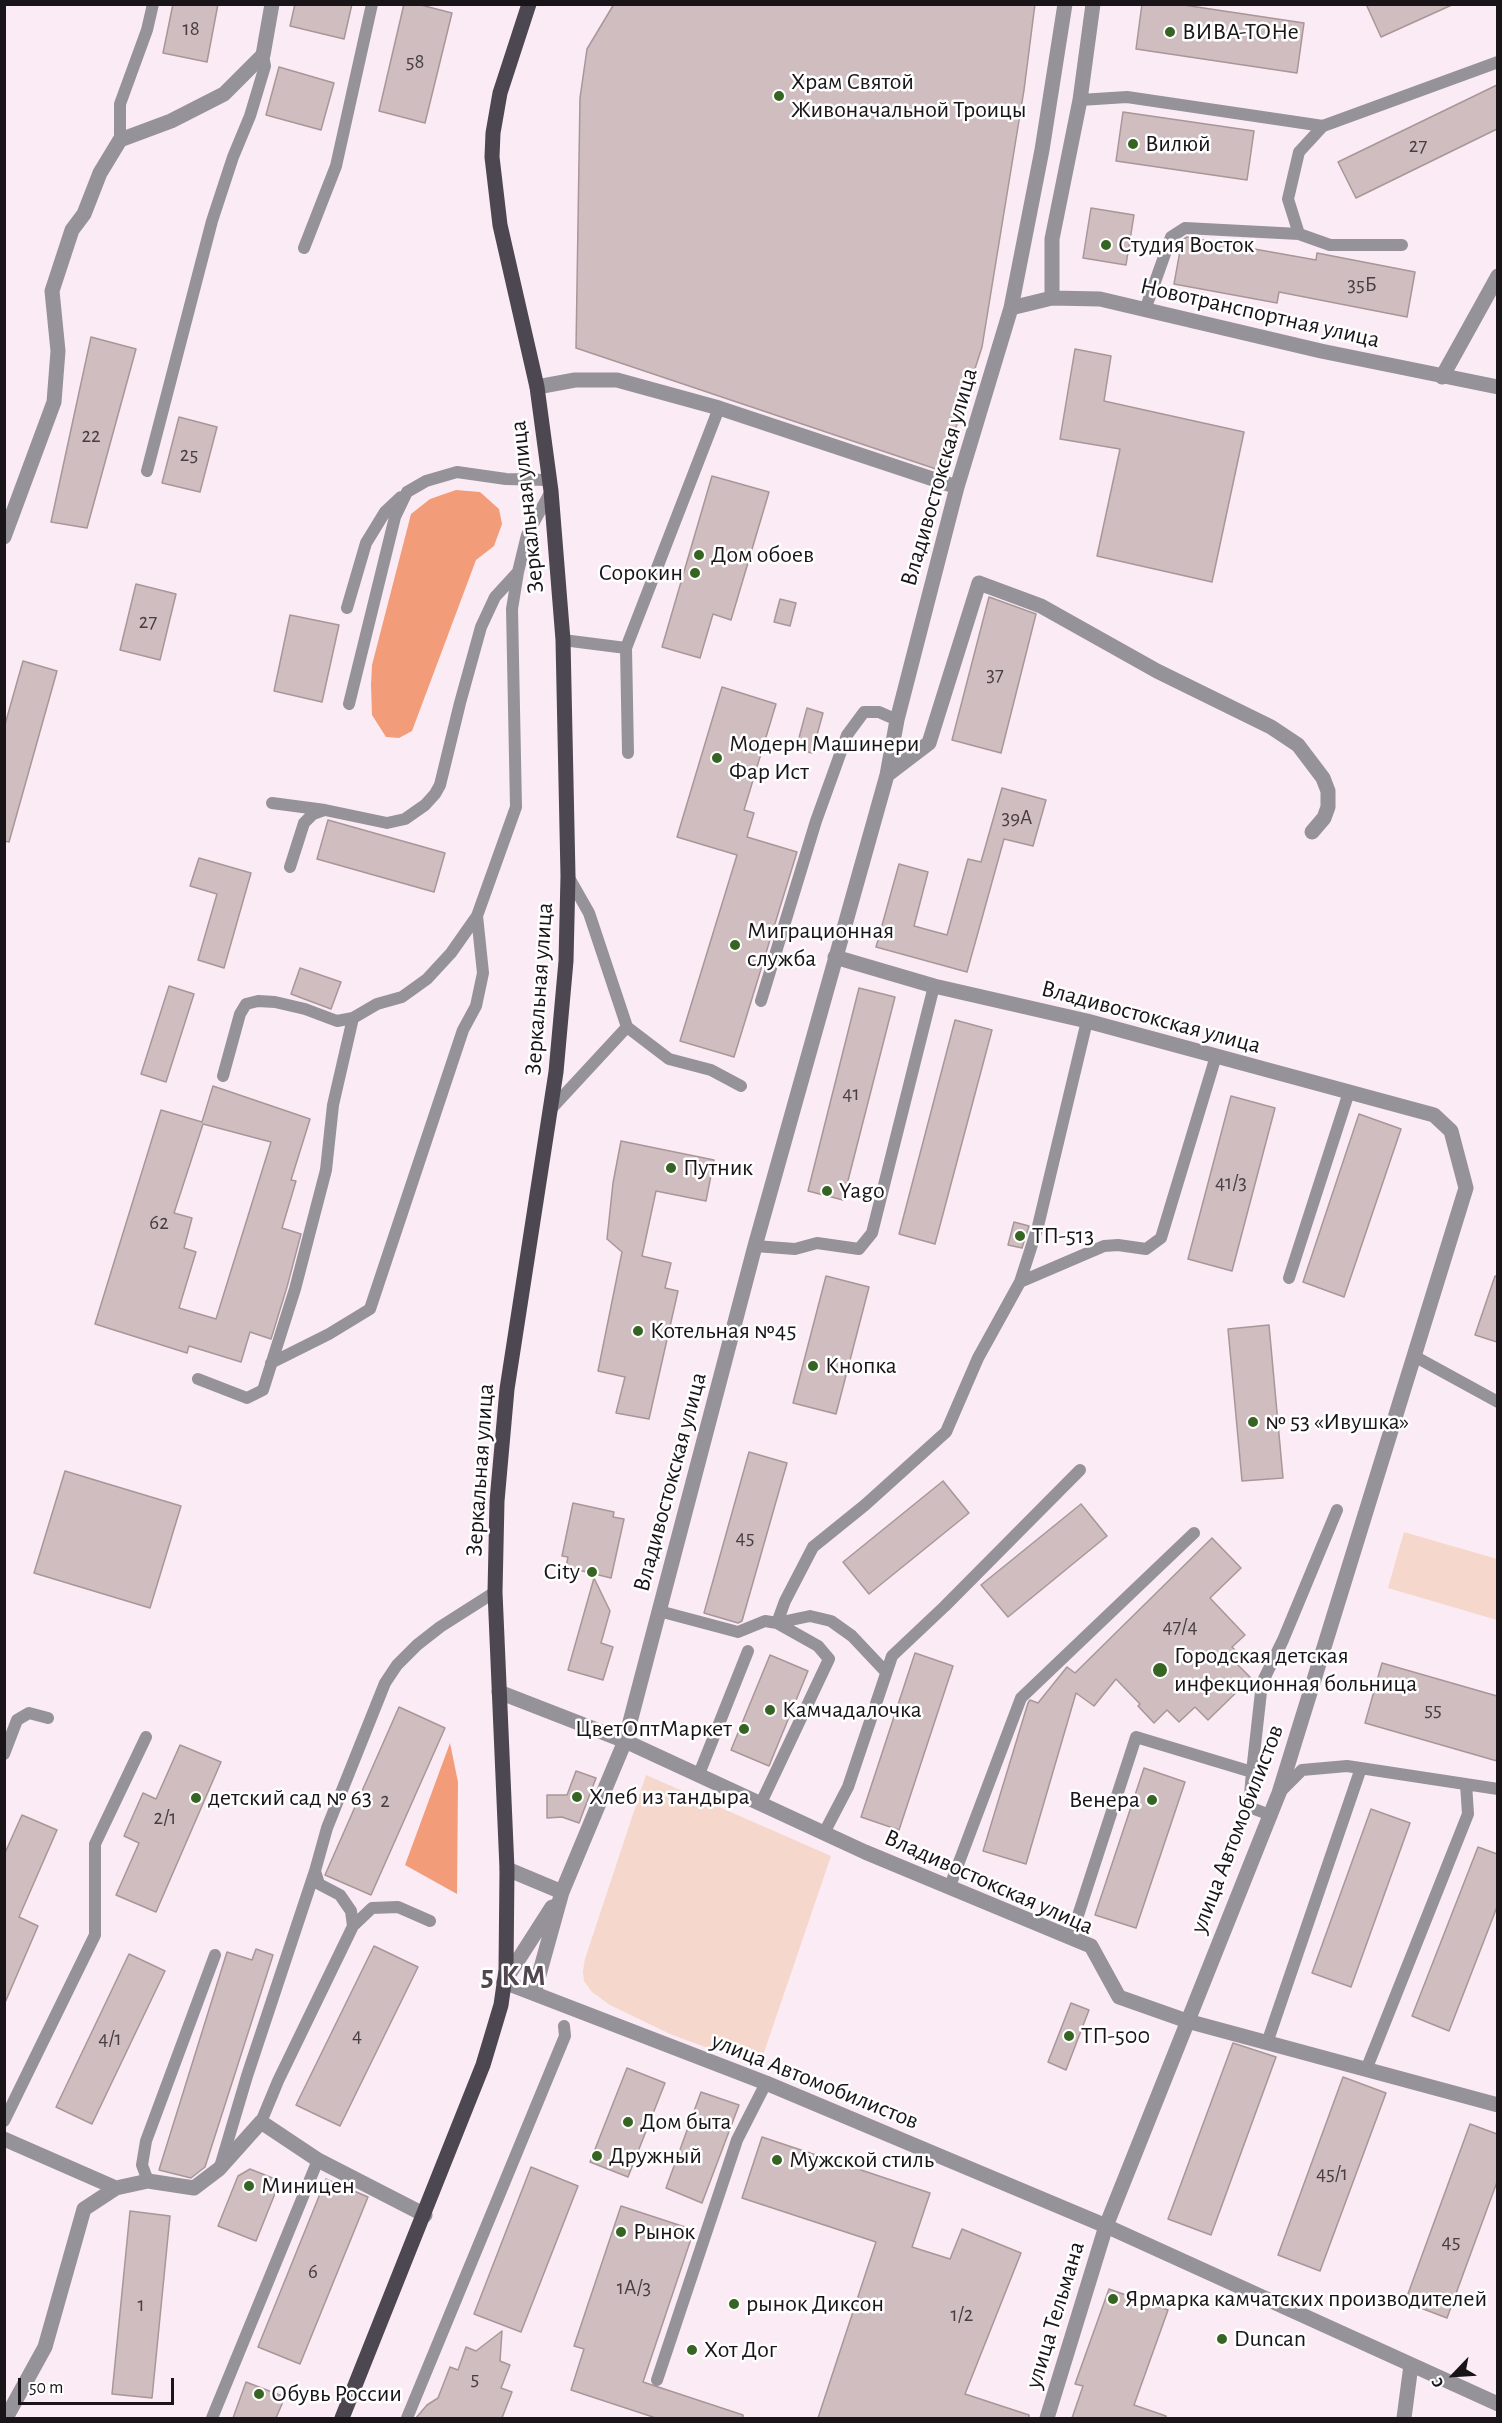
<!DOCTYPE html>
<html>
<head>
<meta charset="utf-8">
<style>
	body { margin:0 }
	#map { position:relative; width:1502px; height:2423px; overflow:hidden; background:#fbebf5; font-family:"Alegreya Sans",sans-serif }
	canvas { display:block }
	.frame { position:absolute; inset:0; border:6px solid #191418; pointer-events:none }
	.north { position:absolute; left:1424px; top:2345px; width:60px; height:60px; -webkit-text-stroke:4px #fff; paint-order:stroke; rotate:245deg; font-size:16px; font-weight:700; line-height:24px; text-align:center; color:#191418 }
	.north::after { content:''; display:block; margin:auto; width:21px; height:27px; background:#191418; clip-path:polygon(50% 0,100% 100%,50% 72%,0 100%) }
	.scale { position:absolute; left:18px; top:2378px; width:156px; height:27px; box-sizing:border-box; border:3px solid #191418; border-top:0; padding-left:8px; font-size:18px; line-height:21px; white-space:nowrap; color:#191418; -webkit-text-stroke:4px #fff; paint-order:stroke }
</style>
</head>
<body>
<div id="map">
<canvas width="1502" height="2423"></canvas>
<div class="frame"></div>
<div class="north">С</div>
<div class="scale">50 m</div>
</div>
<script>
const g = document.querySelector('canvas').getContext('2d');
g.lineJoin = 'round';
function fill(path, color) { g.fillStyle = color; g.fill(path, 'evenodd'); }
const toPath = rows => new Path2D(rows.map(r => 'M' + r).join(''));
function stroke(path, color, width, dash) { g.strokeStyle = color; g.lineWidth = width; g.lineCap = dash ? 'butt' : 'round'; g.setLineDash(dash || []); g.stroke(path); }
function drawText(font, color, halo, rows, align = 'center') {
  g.font = font + ' "Alegreya Sans",sans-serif'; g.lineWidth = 5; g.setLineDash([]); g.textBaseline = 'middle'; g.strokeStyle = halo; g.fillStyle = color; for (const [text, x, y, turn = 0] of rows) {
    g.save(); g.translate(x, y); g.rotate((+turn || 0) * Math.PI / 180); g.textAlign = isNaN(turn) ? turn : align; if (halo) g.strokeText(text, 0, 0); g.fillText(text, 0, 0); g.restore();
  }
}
fill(toPath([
	[1404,1532,1497,1559,1497,1620,1388,1588],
	[646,1775,831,1856,759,2067,670,2034,610,2005,592,1992,584,1981,583,1971,585,1959]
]), '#f5d7cb');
fill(toPath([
	[456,490,480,492,499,509,502,524,494,546,476,560,412,731,399,738,386,737,372,715,371,685,372,665,411,514,430,499],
	[450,1743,458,1782,457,1894,405,1865]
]), '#f39c7a');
const building = toPath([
	[173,4,218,4,207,62,163,53,173,4],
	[295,4,352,4,344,39,290,26,295,4],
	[404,4,417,4,452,13,425,123,379,111,404,4],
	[614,4,1035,4,1024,90,982,347,942,471,576,348,580,98,587,49,614,4],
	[1142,4,1177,4,1304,23,1297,73,1136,49,1142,4],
	[1366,4,1454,4,1381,37,1366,4],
	[279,67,334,83,321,130,266,115,279,67],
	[1497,85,1497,129,1356,198,1338,162,1497,85],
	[1123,112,1254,131,1247,180,1116,161,1123,112],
	[1091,208,1134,215,1126,265,1083,258,1091,208],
	[1187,237,1316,260,1317,253,1415,272,1407,317,1279,292,1277,303,1174,284,1182,240,1187,237],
	[91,337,136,349,87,528,51,522,91,337],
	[1075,349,1111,356,1104,401,1244,432,1212,582,1097,556,1120,449,1060,439,1075,349],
	[179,417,217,427,200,492,162,483,179,417],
	[712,476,769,492,731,620,713,614,700,658,662,647,712,476],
	[136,584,176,594,160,660,120,650,136,584],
	[989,597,1036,614,1001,753,952,740,989,597],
	[780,599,796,603,790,626,774,622,780,599],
	[290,615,339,625,322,702,274,691,290,615],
	[23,661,57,671,9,842,4,841,4,728,23,661],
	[722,687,776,704,744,810,754,813,747,837,797,852,734,1057,680,1041,737,855,677,837,722,687],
	[807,708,823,713,812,753,796,749,807,708],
	[1002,788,1046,800,1033,846,1004,839,967,972,876,947,899,864,928,872,914,926,947,935,968,859,981,862,1002,788],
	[328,820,445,853,434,892,317,859,328,820],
	[199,858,251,873,224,968,198,960,217,894,190,886,199,858],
	[300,968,341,982,331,1009,291,994,300,968],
	[169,986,194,994,166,1082,141,1074,169,986],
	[859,988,895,997,843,1200,808,1191,859,988],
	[955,1020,992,1030,935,1244,899,1234,955,1020],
	[213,1086,310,1119,291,1180,296,1181,282,1228,301,1234,287,1287,271,1339,250,1332,241,1362,189,1346,187,1353,95,1324,161,1110,202,1122,213,1086],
	[203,1124,271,1142,216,1319,179,1308,196,1252,184,1248,192,1218,174,1213,203,1124],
	[1231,1096,1275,1108,1232,1271,1188,1259,1231,1096],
	[1359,1114,1401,1129,1344,1297,1303,1282,1359,1114],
	[621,1141,714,1160,706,1201,656,1191,642,1256,671,1263,665,1288,678,1291,649,1419,616,1413,625,1377,598,1371,622,1252,607,1239,613,1183,621,1141],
	[1014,1222,1029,1226,1022,1248,1008,1245,1014,1222],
	[826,1276,869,1287,836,1414,793,1403,826,1276],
	[1495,1276,1497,1277,1497,1342,1475,1335,1495,1276],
	[1269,1325,1283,1478,1242,1481,1228,1329,1269,1325],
	[749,1452,787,1463,742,1621,738,1623,704,1613,749,1452],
	[65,1471,181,1506,150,1608,34,1573,65,1471],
	[943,1481,969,1513,869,1594,843,1562,943,1481],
	[573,1503,614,1512,613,1517,624,1519,611,1578,566,1567,568,1557,562,1556,573,1503],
	[1081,1504,1107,1536,1008,1617,981,1585,1081,1504],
	[1212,1538,1241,1568,1210,1598,1245,1635,1232,1647,1244,1659,1238,1665,1251,1678,1208,1720,1195,1707,1179,1722,1167,1710,1154,1723,1138,1706,1140,1704,1116,1679,1094,1706,1076,1693,1026,1864,983,1851,1028,1703,1030,1700,1038,1703,1067,1667,1075,1673,1212,1538],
	[594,1578,610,1611,601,1643,613,1647,603,1680,568,1670,594,1578],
	[915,1653,953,1666,899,1830,861,1817,915,1653],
	[770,1655,808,1671,769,1766,731,1750,770,1655],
	[1382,1663,1497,1696,1497,1761,1365,1723,1382,1663],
	[399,1707,445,1728,371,1895,325,1875,399,1707],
	[180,1745,221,1762,156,1912,116,1895,139,1843,124,1836,143,1793,156,1799,180,1745],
	[1144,1768,1185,1782,1136,1928,1095,1915,1144,1768],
	[576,1771,596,1778,579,1823,562,1817,547,1818,547,1795,567,1795,576,1771],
	[1371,1809,1410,1823,1351,1987,1312,1973,1371,1809],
	[22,1815,57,1830,19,1917,38,1926,4,2005,4,1855,22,1815],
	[1478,1847,1497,1854,1497,1907,1449,2031,1412,2016,1478,1847],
	[374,1946,418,1967,340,2126,296,2105,374,1946],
	[256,1949,273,1955,205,2167,191,2178,159,2170,227,1952,252,1960,256,1949],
	[129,1954,165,1971,92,2124,56,2107,129,1954],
	[1071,2003,1089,2010,1066,2070,1048,2062,1071,2003],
	[1233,2043,1276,2057,1211,2235,1168,2219,1233,2043],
	[627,2068,665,2083,628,2177,590,2162,627,2068],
	[1343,2077,1386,2093,1320,2271,1278,2255,1343,2077],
	[701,2092,739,2105,702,2203,666,2188,701,2092],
	[1470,2124,1497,2134,1497,2182,1447,2318,1405,2302,1470,2124],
	[762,2137,930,2193,912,2247,950,2259,962,2229,1021,2253,965,2394,1029,2415,1029,2418,818,2418,876,2242,742,2198,762,2137],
	[531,2167,578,2186,521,2332,474,2314,531,2167],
	[250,2169,280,2181,256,2241,218,2226,238,2176,250,2169],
	[326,2179,368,2197,300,2364,258,2347,326,2179],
	[621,2206,694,2230,643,2382,743,2415,743,2418,656,2418,571,2390,584,2349,574,2346,621,2206],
	[130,2211,170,2216,152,2398,112,2394,130,2211],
	[1109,2289,1168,2310,1134,2405,1166,2416,1166,2418,1072,2418,1083,2386,1075,2384,1109,2289],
	[502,2331,500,2361,510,2365,501,2388,512,2392,502,2418,416,2418,427,2405,438,2398,450,2367,458,2370,466,2347,476,2351,502,2331],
	[246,2382,285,2397,276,2418,233,2418,246,2382]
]);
fill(building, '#cfbdbf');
stroke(building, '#a89698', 1.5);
stroke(toPath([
	[1080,100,1127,97,1323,126],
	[120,140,120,104,147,30,153,4],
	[1402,245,1330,245,1299,234,1288,199,1299,152,1323,126,1498,62],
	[304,248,336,166,372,4],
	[1145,310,1171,237,1185,228,1299,234],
	[147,471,212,221,233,157,250,116,265,66,263,55],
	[347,608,366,543,385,512,401,497],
	[563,640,626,648,628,753],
	[626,648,719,408],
	[349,704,395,517,407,492,426,481,457,472,506,479,549,480],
	[272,803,325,810,387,823,405,819,425,805,435,794,440,785,460,703,481,627,495,597,517,573],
	[290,867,304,823,313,814,324,810],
	[568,876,589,913,627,1027,669,1059,711,1070,741,1086],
	[761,1001,816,821,847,735,864,712,879,712,897,720],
	[223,1076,240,1014,246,1004,258,1001,275,1002,305,1009,337,1021,353,1018,377,1004,402,997,427,979,451,953,477,916,516,807,512,609,518,572,527,535,551,491],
	[552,1108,627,1027],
	[755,1246,795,1249,817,1243,859,1249,872,1233,934,986],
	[1289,1278,1349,1092],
	[1020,1282,1038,1226,1087,1021],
	[1414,1356,1498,1402],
	[271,1363,329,1334,370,1309,463,1030,476,1006,483,973,477,916],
	[198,1379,247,1398,263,1390,295,1289,326,1170,333,1105,353,1018],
	[659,1611,738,1632,765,1621,777,1623,818,1646,829,1659,761,1803],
	[777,1623,785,1601,813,1547,865,1505,946,1432,978,1358,1020,1282,1104,1246,1118,1245,1146,1249,1161,1238,1216,1056],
	[777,1623,810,1616,831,1621,852,1636,885,1671],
	[4,1754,17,1720,29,1713,48,1718],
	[1252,1772,1262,1683,1283,1640,1337,1510],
	[699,1774,748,1651],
	[1280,1792,1302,1770,1347,1766,1498,1789],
	[824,1833,848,1787,892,1656,945,1606,1080,1470],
	[950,1886,1021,1698,1194,1533],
	[353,1926,351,1911,340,1895,319,1884,315,1871,327,1828,385,1683,397,1665,417,1645,440,1627,495,1592],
	[1071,1937,1136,1737,1252,1772,1249,1807,1270,1815],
	[1267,2043,1361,1768],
	[1366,2070,1468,1814,1466,1784],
	[4,2121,95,1935,95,1844,146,1737],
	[261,2122,278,2081,353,1926,372,1908,398,1907,430,1921],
	[220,2167,247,2076,315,1871],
	[148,2181,142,2165,146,2141,215,1955],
	[657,2380,737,2140,766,2083],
	[212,2418,318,2160],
	[407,2418,565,2036,564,2026]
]), '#959299', 12);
stroke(toPath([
	[1052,298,1052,239,1080,100,1093,4],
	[1011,308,1052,298,1100,299,1321,351,1498,387],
	[1442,377,1498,276],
	[537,387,575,380,617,380,719,408,957,487],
	[4,537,54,402,58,351,52,291,72,230,84,214,100,173,120,140,171,121,224,94,263,55,272,4],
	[887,775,929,743,979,583,1041,606,1157,671,1271,727,1298,745,1323,778,1328,791,1328,807,1324,818,1312,832],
	[835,957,934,986,1087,1021,1434,1115,1451,1131,1466,1188,1279,1793,1106,2226,1047,2418],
	[499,1692,625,1741,865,1852,1091,1946,1119,1997,1187,2021,1498,2105],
	[507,1869,562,1892],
	[504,1982,552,1907],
	[534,1993,562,1892,625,1741,755,1246,887,775,897,720,957,487,1011,308,1042,150,1065,4],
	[4,2139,116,2188],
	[6,2418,45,2347,84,2209,116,2188,148,2181,194,2188,219,2169,261,2122,318,2160,425,2215],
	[1404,2418,1411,2365]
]), '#959299', 15);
stroke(toPath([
	[504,1982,766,2083,1106,2226,1498,2404]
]), '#959299', 15);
stroke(toPath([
	[342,2418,483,2065,501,2005,506,1970,507,1869,495,1592,497,1501,507,1389,556,1072,566,961,568,876,563,640,551,491,537,387,500,225,492,157,493,133,500,93,529,4]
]), '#4c4751', 15);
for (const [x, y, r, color] of [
	[1170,32,6,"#366423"],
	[779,96,6,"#366423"],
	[1133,144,6,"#366423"],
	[1106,245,6,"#366423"],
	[699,555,6,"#366423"],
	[695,573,6,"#366423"],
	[717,758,6,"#366423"],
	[735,945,6,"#366423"],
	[671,1168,6,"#366423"],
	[827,1191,6,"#366423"],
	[1020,1236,6,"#366423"],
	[638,1331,6,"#366423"],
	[813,1366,6,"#366423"],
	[1253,1422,6,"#366423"],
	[592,1572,6,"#366423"],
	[1160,1670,8,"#366423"],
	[770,1710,6,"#366423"],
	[744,1729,6,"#366423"],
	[577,1797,6,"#366423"],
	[196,1798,6,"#366423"],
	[1152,1800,6,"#366423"],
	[1069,2036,6,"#366423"],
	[628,2122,6,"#366423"],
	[597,2156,6,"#366423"],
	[777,2160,6,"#366423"],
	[249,2186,6,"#366423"],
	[621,2232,6,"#366423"],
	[1113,2299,6,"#366423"],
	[734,2304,6,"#366423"],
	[1222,2339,6,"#366423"],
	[692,2350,6,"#366423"],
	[259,2394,6,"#366423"]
]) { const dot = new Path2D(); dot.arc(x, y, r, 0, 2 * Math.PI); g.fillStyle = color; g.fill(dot); stroke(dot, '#fff', 2); }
drawText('21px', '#463e42', null, [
	["18",191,29],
	["58",415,62],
	["27",1418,146],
	["35Б",1362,285],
	["22",91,436],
	["25",189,455],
	["27",148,622],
	["37",995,675],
	["39А",1017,818],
	["41",851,1094],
	["41/3",1231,1183],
	["62",159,1223],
	["45",745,1538],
	["47/4",1180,1627],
	["55",1433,1710],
	["2",385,1801],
	["2/1",165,1818],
	["4",357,2036],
	["4/1",110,2039],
	["45/1",1332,2174],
	["45",1451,2242],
	["6",313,2272],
	["1А/3",634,2288],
	["1",141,2305],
	["1/2",962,2315],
	["5",475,2379]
]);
drawText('24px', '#191418', '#fff', [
	["ВИВА-ТОНе",1182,32],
	["Храм Святой",791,82],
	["Живоначальной Троицы",791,110],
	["Вилюй",1145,144],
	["Студия Восток",1118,245],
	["Дом обоев",711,555],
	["Сорокин",683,573,"right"],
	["Модерн Машинери",729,744],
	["Фар Ист",729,772],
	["Миграционная",747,931],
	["служба",747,959],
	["Путник",683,1168],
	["Yago",839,1191],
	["ТП-513",1032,1236],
	["Котельная №45",650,1331],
	["Кнопка",825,1366],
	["№ 53 «Ивушка»",1265,1422],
	["City",580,1572,"right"],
	["Городская детская",1174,1656],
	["инфекционная больница",1174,1684],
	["Камчадалочка",782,1710],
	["ЦветОптМаркет",732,1729,"right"],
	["Хлеб из тандыра",589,1797],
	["детский сад № 63",208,1798],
	["Венера",1140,1800,"right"],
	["ТП-500",1081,2036],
	["Дом быта",640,2122],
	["Дружный",609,2156],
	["Мужской стиль",789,2160],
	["Миницен",261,2186],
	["Рынок",633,2232],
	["Ярмарка камчатских производителей",1125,2299],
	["рынок Диксон",746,2304],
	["Duncan",1234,2339],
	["Хот Дог",704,2350],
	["Обувь России",271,2394]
], 'left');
drawText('24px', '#191418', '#fff', [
	["Новотранспортная улица",1260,313,13],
	["Владивостокская улица",939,477,-74],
	["Зеркальная улица",527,507,-96],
	["Зеркальная улица",539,989,-86],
	["Владивостокская улица",1151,1017,15],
	["Зеркальная улица",480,1470,-86],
	["Владивостокская улица",670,1482,-75],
	["улица Автомобилистов",1237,1829,-69],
	["Владивостокская улица",989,1882,24],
	["улица Автомобилистов",815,2081,22],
	["улица Тельмана",1055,2315,-73]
]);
g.letterSpacing = '1.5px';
drawText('bold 30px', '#53474f', '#fff', [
	["5 КМ",514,1976]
]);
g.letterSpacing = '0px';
</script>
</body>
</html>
